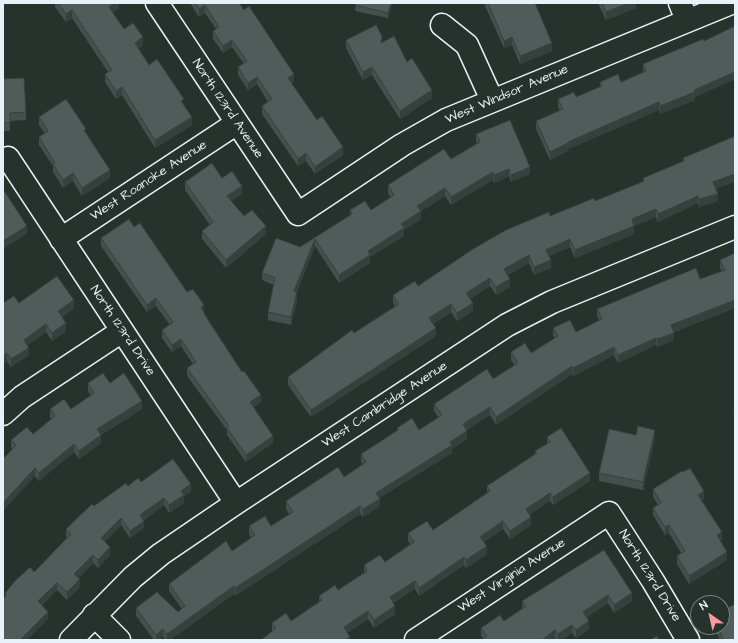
<!DOCTYPE html>
<html>
<head>
<meta charset="utf-8">
<style>
	body { margin:0 }
	#map { position:relative; width:738px; height:643px; overflow:hidden; background:#26332d; font-family:"Architects Daughter",sans-serif }
	canvas { display:block }
	.frame { position:absolute; inset:0; border:4px solid #e8f1f8; pointer-events:none }
	.north { position:absolute; left:690px; top:595px; width:40px; height:40px; box-sizing:border-box; background:#26332d; border:1px solid #747f7e; border-radius:50%; rotate:326deg; font-size:11px; font-weight:700; line-height:16px; text-align:center; color:#e8f1f8 }
	.north::after { content:''; display:block; margin:auto; width:14px; height:18px; background:#ff9aa2; clip-path:polygon(50% 0,100% 100%,50% 72%,0 100%) }
</style>
</head>
<body>
<div id="map">
<canvas width="738" height="643"></canvas>
<div class="frame"></div>
<div class="north">N</div>
</div>
<script>
const g = document.querySelector('canvas').getContext('2d');
g.lineJoin = 'round';
const toPath = rows => new Path2D(rows.map(r => 'M' + r).join(''));
function stroke(path, color, width, dash) { g.strokeStyle = color; g.lineWidth = width; g.lineCap = dash ? 'butt' : 'round'; g.setLineDash(dash || []); g.stroke(path); }
function fill(path, color) { g.fillStyle = color; g.fill(path, 'evenodd'); }
function drawText(font, color, halo, rows, align = 'center') {
  g.font = font + ' "Architects Daughter",sans-serif'; g.lineWidth = 3.5; g.setLineDash([]); g.textBaseline = 'middle'; g.strokeStyle = halo; g.fillStyle = color; for (const [text, x, y, turn = 0] of rows) {
    g.save(); g.translate(x, y); g.rotate((+turn || 0) * Math.PI / 180); g.textAlign = isNaN(turn) ? turn : align; if (halo) g.strokeText(text, 0, 0); g.fillText(text, 0, 0); g.restore();
  }
}
const minor = toPath([
	[157,3,298,214,402,145,446,120,731,3],
	[680,3,687,20],
	[442,25,467,45,492,100],
	[3,161,8,158,236,503],
	[61,239,237,123],
	[3,414,22,397,122,331],
	[94,615,119,640],
	[71,640,133,577,161,554,236,503,507,325,552,302,735,227],
	[416,640,609,513,653,581,688,640]
]);
stroke(minor, '#e8f1f8', 25);
stroke(minor, '#26332d', 22);
fill(toPath([
	[55,3,119,3,119,8,112,12,124,29,143,45,138,49,149,65,184,104,192,125,155,148,122,95,116,99,105,82,105,74,108,72,72,18,66,22,55,7],
	[190,3,239,3,294,82,291,84,317,120,343,155,315,174,306,161,298,166,262,114,262,106,268,102,257,84,248,90,238,75,238,67,244,64,232,47,223,53,213,39,213,31,216,29,205,13,199,17],
	[356,3,392,3,388,18,355,11],
	[485,3,535,3,552,51,520,64,512,45,504,48,485,6],
	[598,3,636,3,636,8,606,20],
	[735,26,735,79,695,97,695,100,660,114,659,110,568,149,568,151,550,160,536,129,536,121,560,111,558,107,558,99,576,97,600,87,600,82,621,82,643,72,643,64,704,41],
	[346,40,382,42,407,62,432,98,400,119,372,75,363,80,346,48],
	[3,79,26,112,26,120,10,121,10,131,3,131],
	[39,117,86,133,110,178,82,196,73,181,63,188,53,172,53,166,39,145,39,137,45,134,39,125],
	[476,134,530,174,511,182,509,176,494,183,493,180,451,205,445,196,421,211,421,219,404,230,404,236,370,257,370,263,339,283,315,246,297,292,297,300,291,325,268,320,268,312,274,285,262,280,262,273,300,247,350,215,350,210,371,210,391,198,388,193,388,185,451,159,477,143,476,141],
	[683,158,716,189,718,201,699,207,698,203,658,222,656,217,634,226,634,234,575,258,570,247,549,256,551,268,534,275,529,263,508,275,510,287,496,295,490,286,470,299,473,311,457,321,451,312,433,324,436,336,311,417,288,385,288,377,354,333,395,306,393,303,393,295,418,286,550,216,595,201,643,182,643,178,683,161],
	[222,178,242,194,231,201,244,216,266,234,226,268,202,239,202,231,210,225,185,190,185,182],
	[134,227,204,313,261,402,254,407,273,443,246,462,227,435,227,430,187,376,187,368,193,364,181,346,172,352,162,338,162,330,170,325,156,306,147,312,101,246,101,238],
	[735,253,735,308,674,332,674,340,657,347,656,345,618,363,614,355,573,376,572,374,496,425,490,415,467,430,467,439,452,449,452,453,379,498,380,506,363,517,360,514,235,596,234,594,170,640,165,640,163,637,159,640,154,640,136,616,136,608,178,612,182,609,169,591,169,584,232,551,251,538,249,534,249,526,271,526,289,514,286,509,286,501,344,477,363,464,361,462,361,454,397,431,397,428,419,430,439,418,434,411,434,404,493,379,514,365,511,360,511,352,531,353,555,338,553,336,553,328,576,332,599,321,597,316,597,309,700,279,722,271,720,268,720,260],
	[19,303,74,308,62,317,66,331,52,341,46,332,27,345,29,355,11,367,7,361,3,364],
	[88,383,110,383,142,409,101,435,101,443,79,459,74,452,39,481,11,448,11,440,33,434,51,419,50,417,50,409,71,409,91,396,88,391],
	[735,389,735,425,734,425],
	[636,435,655,438,643,490,599,481,599,473],
	[547,437,590,481,553,505,550,501,530,514,531,525,510,539,503,529,484,542,487,554,466,568,464,565,419,596,415,589,393,603,395,614,374,628,368,619,347,633,350,640,272,631,272,623,291,621,319,603,319,596,338,590,364,573,364,565,385,562,410,544,408,541,408,533,433,530,487,493,487,486,535,454,535,451,547,444],
	[141,482,191,492,184,496,184,503,169,513,164,505,144,520,144,528,130,538,121,525,105,542,110,555,98,568,93,563,78,578,80,587,67,600,57,590,42,605,48,619,5,597,5,593,34,572,67,538,66,537,66,529,94,506,128,486],
	[653,489,704,499,701,501,722,540,720,541,727,560,689,584,677,564,677,556,681,553,669,533,665,535,653,515,653,508,658,505,653,497],
	[604,550,632,601,614,613,608,603,587,617,589,629,576,638,572,633,562,640,557,640,555,638,553,640,480,640,483,638,481,636,481,628,504,621,522,609,522,601],
	[713,627,722,627,735,640,720,640]
]), '#454f4d');
fill(toPath([
	[114,3,119,3,119,8,109,15,109,7],
	[391,3,392,3,388,18,388,13],
	[628,3,636,3,636,8,606,20,606,12],
	[205,5,205,13,199,17,199,9],
	[72,10,72,18,66,22,66,14],
	[143,37,143,45,135,51,135,43],
	[512,37,512,45,504,48,504,41],
	[232,40,232,47,223,53,223,46],
	[552,43,552,51,520,64,520,56],
	[372,67,372,75,363,80,363,72],
	[735,72,735,79,695,97,695,100,660,114,660,106,694,90],
	[294,74,294,82,288,86,288,78],
	[257,77,257,84,248,90,248,83],
	[122,87,122,95,116,99,116,91],
	[432,90,432,98,400,119,400,111],
	[659,102,659,110,568,149,568,151,550,160,550,152,568,142],
	[192,117,192,125,155,148,155,140],
	[343,147,343,155,315,174,315,167],
	[306,153,306,161,298,166,298,159],
	[530,167,530,174,511,182,511,175],
	[509,169,509,176,494,183,494,175],
	[110,170,110,178,82,196,82,188],
	[493,172,493,180,451,205,451,197],
	[73,173,73,181,63,188,63,180],
	[735,174,735,182,713,190,713,182],
	[242,186,242,194,227,204,227,196],
	[445,188,445,196,417,214,417,206],
	[718,194,718,201,699,207,699,199],
	[698,196,698,203,658,222,658,214],
	[656,209,656,217,634,226,634,234,575,258,575,250,632,219],
	[421,211,421,219,404,230,404,236,370,257,370,263,339,283,339,275,368,251,401,224],
	[27,226,27,234,3,249,3,241],
	[266,226,266,234,226,268,226,260],
	[315,239,315,246,294,299,294,291],
	[570,239,570,247,546,258,546,250],
	[529,255,529,263,504,277,504,269],
	[551,260,551,268,534,275,534,267],
	[490,278,490,286,466,301,466,293],
	[510,279,510,287,496,295,496,287],
	[297,292,297,300,291,325,291,317],
	[156,298,156,306,147,312,147,305],
	[74,300,74,308,58,319,58,311],
	[735,300,735,308,671,333,671,325],
	[473,303,473,311,457,321,457,313],
	[451,304,451,312,429,326,429,318],
	[204,305,204,313,201,307],
	[66,323,66,331,52,341,52,333],
	[46,324,46,332,24,348,24,340],
	[436,328,436,336,311,417,311,410],
	[674,333,674,340,657,347,657,339],
	[656,338,656,345,618,363,618,355],
	[181,339,181,346,172,352,172,345],
	[614,347,614,355,573,376,573,368],
	[29,348,29,355,11,367,11,359],
	[7,353,7,361,3,364,3,356],
	[572,366,572,374,496,425,496,417],
	[261,395,261,402,250,410,250,402],
	[142,401,142,409,97,437,97,429],
	[490,407,490,415,463,432,463,424],
	[655,430,655,438,643,490,643,482],
	[467,431,467,439,452,449,452,453,376,500,376,493],
	[101,435,101,443,79,459,79,451],
	[273,436,273,443,246,462,246,455],
	[74,444,74,452,39,481,39,473],
	[35,468,35,476,3,511,3,503],
	[590,473,590,481,553,505,553,497],
	[191,484,191,492,184,496,184,503,169,513,169,505,181,491],
	[704,491,704,499,698,503,698,495],
	[550,493,550,501,526,517,526,509],
	[164,498,164,505,140,522,140,515],
	[380,499,380,506,363,517,363,509],
	[360,506,360,514,235,596,235,588],
	[531,517,531,525,510,539,510,531],
	[121,518,121,525,101,546,101,538],
	[144,521,144,528,130,538,130,531],
	[503,521,503,529,480,545,480,537],
	[669,525,669,533,665,535,665,527],
	[722,532,722,540,717,543,717,535],
	[487,546,487,554,466,568,466,560],
	[110,547,110,555,98,568,98,560],
	[727,552,727,560,689,584,689,576],
	[93,555,93,563,74,582,74,574],
	[464,557,464,565,419,596,419,588],
	[80,579,80,587,67,600,67,592],
	[415,581,415,589,390,605,390,597],
	[57,583,57,590,38,608,38,601],
	[234,586,234,594,170,640,167,640,167,634],
	[632,593,632,601,614,613,614,605],
	[608,595,608,603,583,620,583,612],
	[395,606,395,614,374,628,374,620],
	[368,611,368,619,344,635,344,627],
	[48,612,48,619,27,640,20,640],
	[589,621,589,629,576,638,576,630],
	[572,625,572,633,562,640,558,640,558,634],
	[163,629,163,637,159,640,156,640,156,635],
	[555,630,555,638,553,640,542,640],
	[350,637,350,640,345,640]
]), '#38403e');
const building = toPath([
	[58,3,114,3,109,7,124,29,133,23,143,37,135,43,149,65,157,59,184,99,181,101,192,117,155,140,122,87,116,91,105,74,112,70,72,10,66,14,58,3],
	[195,3,239,3,244,10,249,6,294,74,288,78,317,120,322,116,343,147,315,167,306,153,298,159,262,106,272,99,257,77,248,83,238,67,247,61,232,40,223,46,213,31,219,27,205,5,199,9,195,3],
	[356,3,391,3,388,13,355,5,356,3],
	[488,3,535,3,552,43,520,56,512,37,504,41,488,3],
	[602,3,628,3,606,12,602,3],
	[376,25,382,36,381,43,394,36,407,62,412,58,432,90,400,111,372,67,363,72,346,40,376,25],
	[735,26,735,72,694,90,695,92,660,106,659,102,568,142,568,143,550,152,536,121,563,109,558,99,574,92,576,97,602,86,600,82,618,74,621,82,646,71,643,64,703,39,704,41,735,26],
	[24,78,26,112,10,113,10,123,3,123,3,79,24,78],
	[66,99,86,129,84,130,110,170,82,188,73,173,63,180,53,164,55,163,39,137,48,131,39,117,66,99],
	[510,120,530,167,511,175,509,169,494,175,493,172,451,197,445,188,417,206,421,211,401,224,404,228,368,251,370,255,339,275,315,239,294,291,297,292,291,317,268,312,275,278,262,273,276,238,300,247,352,214,350,210,365,201,371,210,394,195,388,185,444,149,451,159,480,142,476,134,510,120],
	[735,136,735,174,713,182,718,194,699,199,698,196,658,214,656,209,632,219,634,226,575,250,570,239,546,250,551,260,534,267,529,255,504,269,510,279,496,287,490,278,466,293,473,303,457,313,451,304,429,318,436,328,311,410,288,377,352,330,354,333,399,304,393,295,415,281,418,286,473,249,506,230,549,212,550,216,594,198,595,201,644,181,643,178,684,161,683,158,735,136],
	[212,163,222,178,232,171,242,186,227,196,244,216,252,210,266,226,226,260,202,231,213,222,185,182,212,163],
	[5,192,27,226,3,241,3,193,5,192],
	[129,219,134,227,140,223,187,292,193,289,204,305,201,307,208,320,242,372,244,371,261,395,250,402,273,436,246,455,227,428,229,426,187,368,196,362,181,339,172,345,162,330,173,322,156,298,147,305,101,238,129,219],
	[735,253,735,300,671,325,674,333,657,339,656,338,618,355,614,347,573,368,572,366,496,417,490,407,463,424,467,431,450,442,452,445,376,493,380,499,363,509,360,506,235,588,234,586,167,634,163,629,156,635,136,608,157,592,178,612,185,606,169,584,226,541,232,551,255,535,249,526,265,516,271,526,293,512,286,501,338,467,344,477,366,462,361,454,398,430,397,428,412,418,419,430,442,415,434,404,487,369,493,379,518,363,511,352,525,343,531,353,558,336,553,328,570,320,576,332,602,319,597,309,696,268,700,279,725,270,720,260,735,253],
	[57,276,74,300,58,311,66,323,52,333,46,324,24,340,29,348,11,359,7,353,3,356,3,303,14,296,19,303,57,276],
	[103,373,110,383,124,373,142,401,97,429,101,435,79,451,74,444,39,473,35,468,3,503,3,459,16,445,11,440,27,427,33,434,55,416,50,409,64,399,71,409,94,393,88,383,103,373],
	[735,389,735,418,734,417,735,389],
	[638,426,655,430,643,482,599,473,609,429,636,435,638,426],
	[561,428,590,473,553,497,550,493,526,509,531,517,510,531,503,521,480,537,487,546,466,560,464,557,419,588,415,581,390,597,395,606,374,620,368,611,344,627,350,637,345,640,261,640,276,628,272,623,286,613,291,621,322,600,319,596,335,585,338,590,367,571,364,565,380,555,385,562,414,542,408,533,427,521,433,530,490,491,487,486,537,453,535,451,550,442,547,437,561,428],
	[173,459,191,484,181,491,184,495,169,505,164,498,140,515,144,521,130,531,121,518,101,538,110,547,98,560,93,555,74,574,80,579,67,592,57,583,38,601,48,612,20,640,3,640,3,599,7,595,5,593,15,581,30,567,34,572,71,534,66,529,92,504,94,506,126,483,128,486,138,478,141,482,173,459],
	[690,468,704,491,698,495,722,532,717,535,727,552,689,576,677,556,685,551,669,525,665,527,653,508,661,503,653,489,682,471,683,472,690,468],
	[604,550,632,593,614,605,608,595,583,612,589,621,576,630,572,625,558,634,555,630,542,640,480,640,487,636,481,628,500,615,504,621,526,606,522,601,604,550],
	[735,604,735,640,724,640,717,627,722,627,722,611,735,604],
	[657,636,659,640,650,640,657,636]
]);
fill(building, '#505c59');
stroke(building, '#38403e', 1);
drawText('13px', '#e8f1f8', '#26332d', [
	["West Windsor Avenue",507,95,-23],
	["North 123rd Avenue",227,109,56],
	["West Roanoke Avenue",149,181,-33],
	["North 123rd Drive",122,331,56],
	["West Cambridge Avenue",385,405,-33],
	["West Virginia Avenue",512,576,-33],
	["North 123rd Drive",649,576,58]
]);
</script>
</body>
</html>
